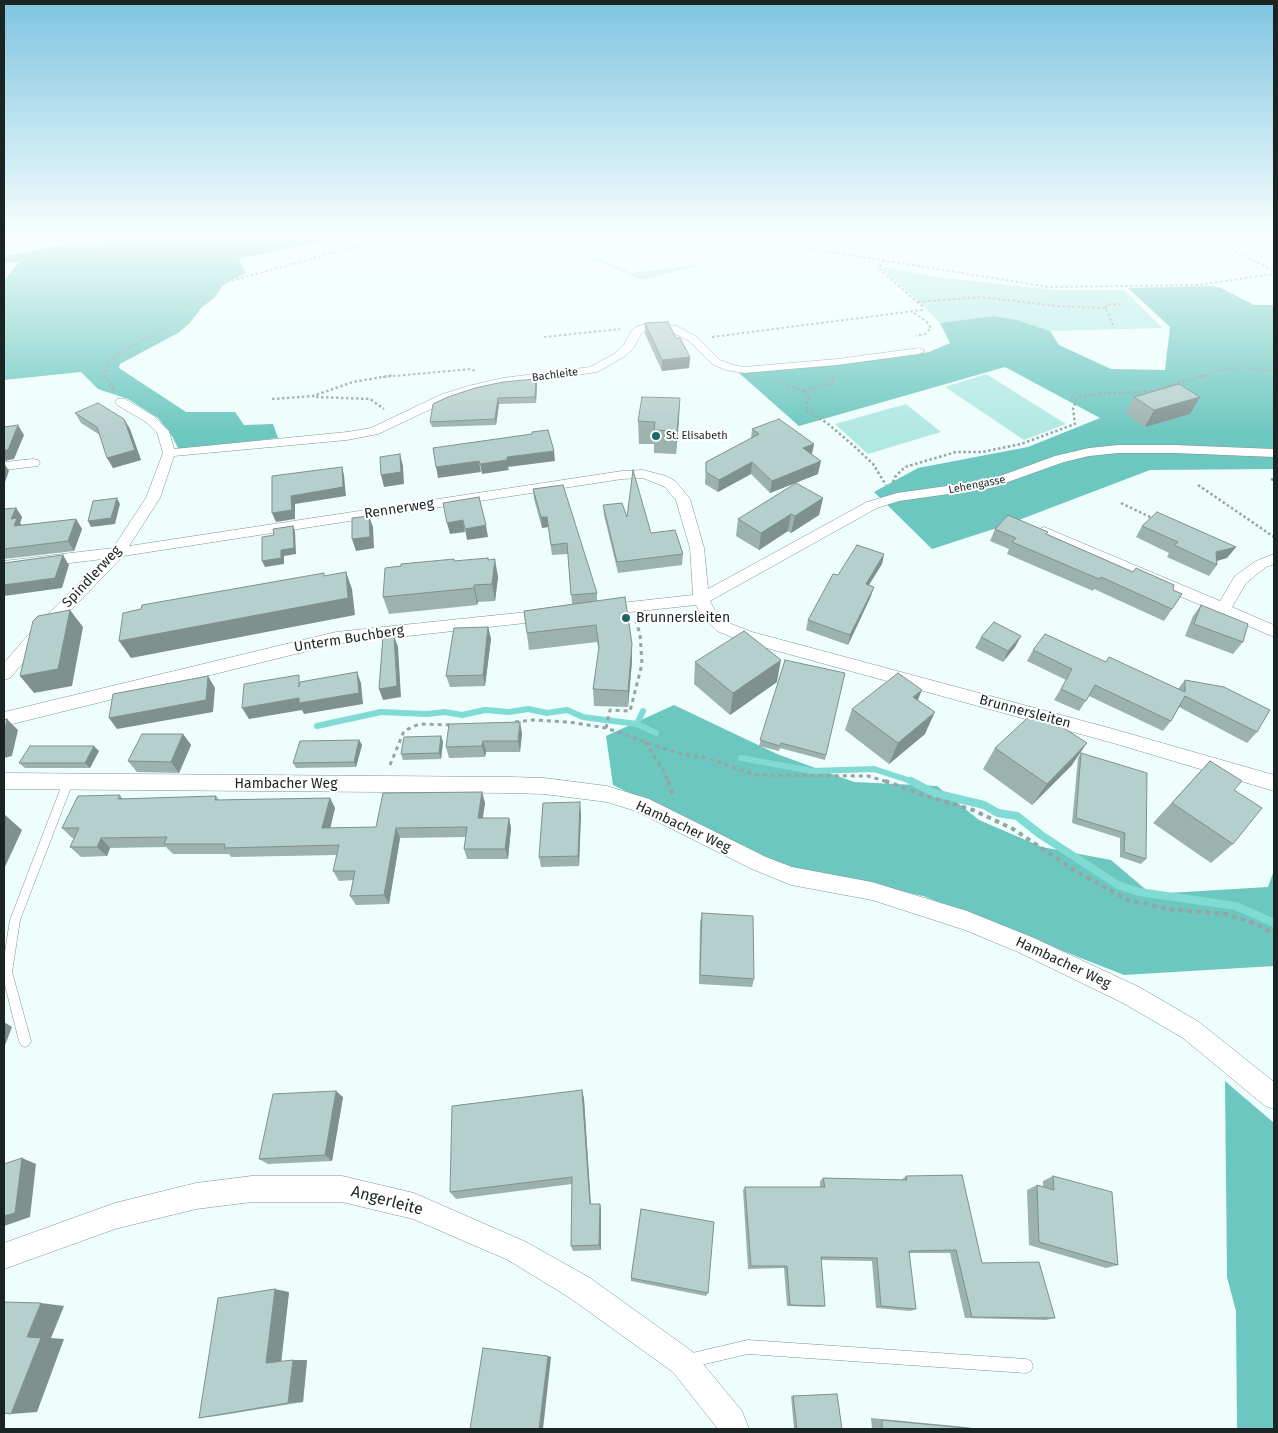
<!DOCTYPE html>
<html>
<head>
<meta charset="utf-8">
<style>
	body { margin:0 }
	#map { position:relative; width:1278px; height:1433px; overflow:hidden; background:#eefefc; font-family:"Fira Sans",sans-serif }
	canvas { display:block }
	.frame { position:absolute; inset:0; border:5px solid #1a2423; pointer-events:none }
</style>
</head>
<body>
<div id="map">
<canvas width="1278" height="1433"></canvas>
<div class="frame"></div>
</div>
<script>
const g = document.querySelector('canvas').getContext('2d');
g.lineJoin = 'round';
function fill(path, color) { g.fillStyle = color; g.fill(path, 'evenodd'); }
const toPath = rows => new Path2D(rows.map(r => 'M' + r).join(''));
function stroke(path, color, width, dash) { g.strokeStyle = color; g.lineWidth = width; g.lineCap = dash ? 'butt' : 'round'; g.setLineDash(dash || []); g.stroke(path); }
function drawText(font, color, halo, rows, align = 'center') {
  g.font = font + ' "Fira Sans",sans-serif'; g.lineWidth = 4; g.setLineDash([]); g.textBaseline = 'middle'; g.strokeStyle = halo; g.fillStyle = color; for (const [text, x, y, turn = 0] of rows) {
    g.save(); g.translate(x, y); g.rotate((+turn || 0) * Math.PI / 180); g.textAlign = isNaN(turn) ? turn : align; if (halo) g.strokeText(text, 0, 0); g.fillText(text, 0, 0); g.restore();
  }
}
fill(toPath([
	[570,249,605,261,632,273,700,264,701,265,641,280],
	[883,267,945,278,1055,290,1125,290,1162,328,1050,331,1017,320,994,316,940,323,921,303,881,269],
	[986,374,1066,424,1024,440,945,387],
	[906,404,941,432,868,454,835,424]
]), '#b0e8e2');
fill(toPath([
	[200,235,259,238,261,235,336,235,323,241,239,259,246,273,224,284,215,297,201,308,190,323,178,333,120,364,119,368,186,412,235,412,244,425,273,424,278,438,179,450,172,436,158,418,128,399,98,389,81,372,4,380,4,281,19,262,4,263,4,256,62,245,146,239,153,237],
	[1212,286,1221,288,1254,305,1274,305,1274,469,1150,470,1003,526,932,549,874,492,918,468,1028,447,1100,418,1005,367,799,426,739,373,854,362,929,352,950,343,940,323,994,316,1017,320,1050,331,1059,345,1111,369,1165,370,1170,327,1128,288],
	[674,705,777,754,854,782,937,786,979,820,1042,847,1111,860,1151,894,1268,887,1274,870,1274,966,1124,975,923,896,771,863,613,785,606,736],
	[1225,1081,1274,1123,1274,1429,1237,1429,1236,1311,1227,1277]
]), '#6bc7bf');
stroke(toPath([
	[637,724,643,711],
	[317,726,381,712,427,714,445,712,462,715,485,710,509,712,528,709,547,713,567,710,583,717,637,724,656,733],
	[741,758,812,771,874,769,914,782]
]), '#7fdbd3', 6);
stroke(toPath([
	[911,781,934,793,984,805,998,813,1017,816,1041,835,1118,885,1139,892,1236,906,1274,923]
]), '#7fdbd3', 8);
const lane = toPath([
	[68,778,71,779,73,782,20,920,12,972,31,1041,29,1045,25,1047,21,1045,19,1041,4,981,4,958,10,920,63,782,65,779,68,778],
	[748,1340,1026,1359,1031,1361,1033,1366,1031,1371,1026,1373,748,1354,688,1368,683,1366,681,1361,683,1356,688,1354,748,1340]
]);
const street = toPath([
	[652,323,677,326,697,337,720,360,733,365,744,367,837,359,919,348,925,351,919,354,837,365,744,373,726,370,712,364,689,341,670,331,645,331,641,334,633,349,622,358,597,372,503,386,475,392,448,401,378,434,347,440,174,456,160,498,129,546,622,471,643,470,666,476,675,481,690,499,704,548,708,589,867,502,897,493,989,480,1055,456,1089,448,1118,445,1175,445,1274,449,1274,457,1175,453,1118,453,1089,456,1064,462,991,488,899,501,877,508,710,601,714,609,729,623,752,632,1113,729,1274,775,1274,791,1113,743,741,641,717,631,702,616,696,605,602,615,596,614,594,610,596,606,602,605,693,595,690,548,676,500,665,487,643,478,622,479,123,556,47,635,10,678,4,680,4,663,35,627,103,559,4,571,4,561,113,548,146,498,163,453,157,432,146,422,117,405,115,402,117,399,125,399,154,416,169,431,174,449,347,432,371,428,440,395,468,386,503,378,590,367,614,354,624,345,632,330,638,326,652,323],
	[33,459,38,460,40,463,38,466,4,470,4,462,33,459],
	[1044,527,1220,601,1235,576,1256,561,1274,554,1274,564,1266,567,1246,583,1232,607,1274,625,1274,637,1039,535,1037,532,1039,529,1044,527],
	[546,610,552,612,554,616,552,620,336,644,4,726,4,712,336,632,546,610],
	[4,773,510,777,544,778,607,786,649,799,766,857,792,867,872,882,967,911,1034,938,1139,987,1199,1022,1274,1082,1274,1109,1265,1106,1183,1038,1123,1003,1018,952,965,930,872,900,791,885,752,869,636,811,607,802,544,794,510,793,4,789,4,773],
	[252,1176,342,1176,414,1193,526,1242,590,1278,693,1352,742,1411,749,1429,718,1429,673,1372,570,1298,508,1260,413,1219,342,1202,252,1202,196,1209,115,1229,4,1269,4,1243,115,1203,196,1183,252,1176]
]);
stroke(lane, '#7c9592', 1);
stroke(street, '#7c9592', 1);
stroke(toPath([
	[755,235,819,250,1049,287,1198,285,1274,274],
	[1204,235,1274,271],
	[918,302,982,297,1057,306,1106,308,1114,328],
	[1106,308,1106,305,1123,304],
	[914,313,926,321,931,328,925,334,916,336],
	[544,337,620,329],
	[712,337,922,310,922,306,879,269,883,261],
	[104,377,108,363,124,350,166,329,191,302,227,282,397,235],
	[383,377,471,369,477,372],
	[1200,377,1225,369,1242,367,1274,371]
]), '#97a4a3', 2, [2.5, 2.5]);
stroke(toPath([
	[104,375,114,391],
	[778,382,804,391,809,399,805,410,827,423,854,446,873,464,886,485],
	[804,391,832,383,834,376],
	[316,397,370,399,384,409],
	[272,399,313,396,353,382,394,375],
	[1271,479,1274,480],
	[893,482,895,477,905,467,956,452,982,452,1021,444,1075,424,1073,409,1077,398,1096,394,1152,391,1204,375],
	[1198,485,1274,537],
	[1121,503,1154,519]
]), '#97a4a3', 2.5, [2.5, 2.5]);
stroke(toPath([
	[515,722,533,720,569,722,606,728,677,753,707,758,756,775,868,776,888,782],
	[606,728,610,710,630,711,642,664,640,634,636,621],
	[645,742,665,773,668,782],
	[390,765,404,731,419,724,452,725]
]), '#97a4a3', 3, [4, 4]);
stroke(toPath([
	[668,781,674,799],
	[885,781,923,795,973,810,1013,829,1077,872,1128,900,1167,909,1225,914,1256,924,1274,934]
]), '#97a4a3', 4, [4.5, 4.5]);
fill(lane, '#fff');
fill(street, '#fff');
fill(toPath([
	[645,323,676,338,690,357,689,368,662,371,645,334],
	[536,379,537,384,536,403,499,404,496,425,432,427,430,422],
	[1134,397,1190,414,1145,427,1125,414],
	[75,413,124,419,130,429,141,460,113,468,100,435,81,423],
	[679,420,676,454,654,453,654,444,639,444,638,421],
	[752,429,814,444,812,455,818,474,770,493,751,474,718,492,705,484,706,462,751,439],
	[533,489,597,593,597,601,632,661,628,707,594,706,593,689,599,651,597,642,529,650,524,611,572,604,568,554,552,555,548,527,542,528,534,499],
	[823,498,819,515,791,533,788,531,759,550,736,536,738,519],
	[603,505,651,533,683,554,682,565,618,573,604,515],
	[16,508,22,517,20,523,22,525,76,519,82,529,74,551,4,559,4,509],
	[1142,526,1236,547,1227,558,1217,561,1217,565,1209,576,1167,557,1169,553,1136,537],
	[995,529,1047,534,1182,594,1164,621,1094,589,1093,591,1007,554,1009,549,990,541],
	[884,554,882,564,869,585,871,596,848,645,806,630,808,620,838,575],
	[488,560,498,577,495,601,478,602,477,605,389,614,383,597,454,561],
	[1201,605,1243,642,1233,654,1185,636,1193,616],
	[488,627,491,639,485,686,450,687,446,676],
	[1021,636,1015,647,1003,662,975,648,981,637],
	[1033,650,1106,662,1178,689,1185,680,1257,732,1247,743,1179,707,1171,721,1163,731,1089,696,1079,711,1054,700,1066,680,1027,661],
	[785,660,826,755,825,760,780,748,779,751,759,746],
	[695,662,777,682,730,715,694,684],
	[918,700,925,734,889,764,845,730,852,709],
	[522,733,520,752,486,752,485,757,449,758,446,747],
	[183,734,191,745,179,773,137,772,128,761],
	[441,736,443,742,441,759,403,760,401,754],
	[359,740,362,745,356,767,296,768,293,763],
	[995,748,1072,765,1032,805,983,769],
	[99,751,90,768,25,768,19,763],
	[1081,753,1146,859,1141,864,1120,857,1120,838,1072,823,1078,758],
	[1210,761,1234,790,1233,844,1211,863,1153,823],
	[482,792,485,803,483,818,509,818,511,828,508,859,467,859,464,849,466,837,400,838,389,904,356,905,350,896,353,880,339,881,333,871,337,855,231,857,229,854,173,854,166,847,110,848,107,856,81,857,70,847,74,838,72,838,62,828,120,795,123,799,216,796,219,800,330,798,335,808,330,828,376,827],
	[581,813,579,866,541,867,539,857],
	[702,913,754,979,752,987,699,984,700,922],
	[582,1090,584,1099,591,1204,600,1204,601,1210,601,1250,573,1251,571,1246,572,1184,456,1199,450,1192],
	[343,1097,332,1161,268,1164,259,1159],
	[906,1176,982,1263,1055,1318,1046,1320,965,1318,950,1253,909,1253,916,1309,910,1311,876,1308,872,1261,821,1260,825,1306,821,1307,787,1306,784,1268,748,1269,743,1190,745,1187,820,1187,820,1181,823,1178,901,1180],
	[1053,1176,1118,1265,1106,1268,1029,1245,1027,1190,1037,1185,1043,1187,1043,1181],
	[631,1278,708,1293,706,1296,631,1281],
	[289,1292,281,1361,307,1360,303,1402,217,1416,199,1418],
	[834,1394,837,1394,842,1429,794,1429,791,1396],
	[871,1418,966,1427,978,1429,872,1429]
]), '#9cb2af');
fill(toPath([
	[690,357,689,368,662,371,662,360],
	[536,379,537,384,536,403,535,397],
	[1200,397,1190,414,1145,427,1154,410],
	[498,398,499,404,496,425,495,419],
	[680,398,679,420,676,454,677,431],
	[124,419,130,429,141,460,113,468,107,458],
	[18,425,24,435,14,459,4,461,4,450],
	[814,444,811,456,803,448],
	[554,451,555,461,508,467,509,470,482,474,480,464,507,457],
	[400,454,403,466,404,484,384,487,381,475],
	[479,461,481,472,438,478,436,467],
	[821,461,818,474,770,493,772,481],
	[752,462,751,474,718,492,719,480],
	[4,463,9,471,4,485],
	[342,467,344,475,346,496,295,504,295,519,276,522,272,513,291,496],
	[117,498,120,504,115,524,91,527,88,521],
	[823,498,819,515,791,533,795,516],
	[16,508,22,517,20,523,24,528,14,526,11,519],
	[791,514,788,531,759,550,761,533],
	[369,516,373,527,374,548,356,551,352,539],
	[541,517,547,517,548,527,542,528],
	[76,519,82,529,74,551,68,541],
	[463,520,465,532,450,534,447,523],
	[486,525,488,537,467,540,465,529],
	[293,526,295,531,296,554,284,556,284,564,265,567,262,561,281,550],
	[1236,547,1227,558,1212,562,1216,552],
	[884,554,882,564,863,594,866,584],
	[63,555,69,565,62,588,4,596,4,585],
	[495,559,498,577,495,601,492,584],
	[346,572,352,589,355,615,131,658,119,641],
	[474,585,478,602,477,605,474,588],
	[874,587,871,596,848,645,850,635],
	[70,610,83,627,72,686,34,693,20,676],
	[488,627,491,639,485,686,483,675],
	[394,636,398,647,401,697,383,700,379,689],
	[1021,636,1015,647,1003,662,1008,651],
	[632,644,632,661,628,707,628,691],
	[781,660,777,682,730,715,733,693],
	[357,672,361,683,363,704,304,714,302,710,249,719,242,708],
	[208,676,215,688,213,712,117,729,109,718],
	[922,690,913,712,913,697],
	[935,712,925,734,889,764,898,743],
	[7,719,18,730,12,756,4,758,4,735],
	[520,722,522,733,520,752,518,741],
	[183,734,191,745,179,773,171,762],
	[441,736,443,742,441,759,439,753],
	[359,740,362,745,356,767,354,762],
	[483,741,486,752,485,757,482,746],
	[1087,743,1072,765,1032,805,1047,784],
	[94,746,99,751,90,768,85,763],
	[482,792,485,803,481,828,478,818],
	[330,798,335,808,328,838,322,828],
	[580,802,581,813,579,866,578,856],
	[4,814,22,830,4,869],
	[509,818,511,828,508,859,505,849],
	[396,828,400,838,389,904,384,895],
	[101,838,110,848,107,856,97,847],
	[4,1022,12,1027,4,1048],
	[582,1090,584,1099,591,1210,590,1204],
	[336,1091,343,1097,332,1161,325,1155],
	[22,1158,36,1164,30,1217,4,1226,4,1216],
	[600,1204,601,1210,601,1250,599,1245],
	[275,1289,289,1292,281,1364,266,1363],
	[41,1303,64,1306,51,1338,64,1339,37,1412,11,1414,27,1337],
	[548,1356,551,1357,543,1429,539,1429],
	[293,1360,307,1360,303,1402,288,1403]
]), '#7f918f');
const building = toPath([
	[668,322,676,338,680,338,690,357,662,360,645,323,668,322],
	[536,379,535,397,498,398,495,419,430,422,433,404,448,397,475,388,503,382,536,379],
	[1179,384,1200,397,1154,410,1134,397,1179,384],
	[642,397,680,398,677,431,654,430,655,422,638,421,642,397],
	[98,403,124,419,135,450,107,458,97,427,75,413,98,403],
	[779,419,814,444,803,448,821,461,772,481,752,462,719,480,706,472,706,462,759,434,752,429,779,419],
	[18,425,8,450,4,450,4,427,18,425],
	[548,430,554,451,507,457,507,460,480,464,479,461,436,467,433,448,532,434,532,432,548,430],
	[400,454,401,472,381,475,380,457,400,454],
	[342,467,343,487,291,496,292,510,272,513,272,476,342,467],
	[633,470,651,533,675,530,683,554,617,562,603,505,622,503,627,517,633,470],
	[796,483,823,498,795,516,791,514,761,533,738,519,796,483],
	[563,485,597,593,571,595,567,543,551,545,547,517,541,517,533,489,563,485],
	[479,497,486,525,465,529,463,520,447,523,443,503,479,497],
	[117,498,111,518,88,521,93,501,117,498],
	[16,508,11,519,17,518,14,526,76,519,68,541,4,549,4,509,16,508],
	[1157,512,1236,547,1216,552,1217,565,1174,545,1178,542,1142,526,1157,512],
	[1008,515,1048,532,1046,534,1133,572,1136,568,1174,585,1173,590,1182,594,1172,609,1101,577,1099,579,1012,542,1016,538,995,529,1008,515],
	[369,516,370,537,352,539,352,518,369,516],
	[293,526,294,548,281,550,281,558,262,561,262,537,274,535,273,529,293,526],
	[857,545,884,554,866,584,874,587,850,635,808,620,833,574,838,575,857,545],
	[63,555,55,578,4,585,4,563,63,555],
	[488,558,488,560,495,559,492,584,474,585,474,588,383,597,385,568,401,566,401,564,454,559,454,561,488,558],
	[346,572,348,598,119,641,123,613,141,609,142,605,324,573,324,576,346,572],
	[625,597,632,644,628,691,593,689,599,647,596,625,527,633,524,611,625,597],
	[1201,605,1248,624,1243,642,1194,624,1201,605],
	[70,610,58,669,20,676,33,621,38,616,70,610],
	[994,622,1021,636,1008,651,981,637,994,622],
	[488,627,483,675,446,676,454,628,488,627],
	[744,631,781,660,733,693,695,662,744,631],
	[1045,634,1106,662,1109,657,1185,692,1185,680,1224,687,1270,710,1257,732,1185,696,1171,721,1095,685,1086,701,1061,689,1072,669,1033,650,1045,634],
	[383,636,394,636,397,686,379,689,383,636],
	[785,660,845,673,826,755,781,743,780,746,760,740,785,660],
	[357,672,359,693,299,703,299,698,242,708,244,684,299,675,299,687,300,682,357,672],
	[898,673,922,690,913,697,935,712,898,743,852,709,898,673],
	[208,676,206,700,109,718,113,694,208,676],
	[1036,710,1087,743,1047,784,995,748,1036,710],
	[7,719,4,735,4,720,7,719],
	[520,722,518,741,483,741,482,746,446,747,449,724,520,722],
	[142,734,183,734,171,762,128,761,142,734],
	[441,736,439,753,401,754,404,737,441,736],
	[359,740,354,762,293,763,300,741,359,740],
	[30,746,94,746,85,763,19,763,30,746],
	[1081,753,1147,773,1146,859,1124,852,1125,833,1076,818,1081,753],
	[1210,761,1242,781,1234,790,1262,808,1233,844,1172,803,1210,761],
	[482,792,478,818,509,818,505,849,464,849,467,827,396,828,384,895,350,896,355,871,333,871,339,845,224,848,225,844,164,844,167,837,101,838,97,847,70,847,79,828,62,828,78,796,120,795,118,799,216,796,215,800,330,798,322,828,376,827,383,793,482,792],
	[580,802,578,856,539,857,543,803,580,802],
	[702,913,753,916,754,979,700,975,702,913],
	[582,1090,590,1204,600,1204,599,1245,571,1246,572,1177,450,1192,452,1106,582,1090],
	[336,1091,325,1155,259,1159,273,1094,336,1091],
	[22,1158,15,1213,4,1216,4,1164,22,1158],
	[962,1175,982,1263,1039,1262,1055,1318,972,1317,956,1250,909,1251,916,1309,881,1306,877,1258,821,1257,825,1306,790,1305,787,1266,751,1266,745,1187,825,1187,823,1178,907,1180,906,1176,962,1175],
	[1053,1176,1112,1192,1118,1265,1039,1242,1037,1185,1054,1190,1053,1176],
	[641,1209,714,1222,708,1293,631,1278,641,1209],
	[275,1289,266,1363,293,1360,288,1403,199,1418,218,1298,275,1289],
	[4,1302,41,1303,27,1337,41,1338,11,1414,4,1413,4,1302],
	[483,1348,548,1356,539,1429,470,1429,483,1348],
	[837,1394,842,1429,797,1429,793,1396,837,1394],
	[882,1420,976,1429,882,1429,882,1420]
]);
fill(building, '#b5cfcc');
stroke(building, '#7f918f', 1);
const sky = g.createLinearGradient(0, 0, 0, 436);
sky.addColorStop(0, '#7ec4e0');
sky.addColorStop(0.54, '#f7fffe');
sky.addColorStop(1, '#f7fffe00');
g.fillStyle = sky;
g.fillRect(0, 0, 1278, 436);
for (const [x, y, r, color] of [
	[656,436,5,"#1d6863"],
	[626,618,5,"#1d6863"]
]) { const dot = new Path2D(); dot.arc(x, y, r, 0, 2 * Math.PI); g.fillStyle = color; g.fill(dot); stroke(dot, '#fff', 2); }
drawText('11px', '#1a2423', '#fff', [
	["Bachleite",555,375,-8],
	["Lehengasse",977,485,-11]
]);
drawText('11px', '#1a2423', '#fff', [
	["St. Elisabeth",666,436]
], 'left');
drawText('14px', '#1a2423', '#fff', [
	["Rennerweg",399,509,-9],
	["Spindlerweg",92,577,-47],
	["Unterm Buchberg",349,639,-9],
	["Brunnersleiten",1025,712,15],
	["Hambacher Weg",286,784],
	["Hambacher Weg",683,827,25],
	["Hambacher Weg",1063,963,25]
]);
drawText('14px', '#1a2423', '#fff', [
	["Brunnersleiten",636,618]
], 'left');
drawText('16px', '#1a2423', '#fff', [
	["Angerleite",387,1201,15]
]);
</script>
</body>
</html>
